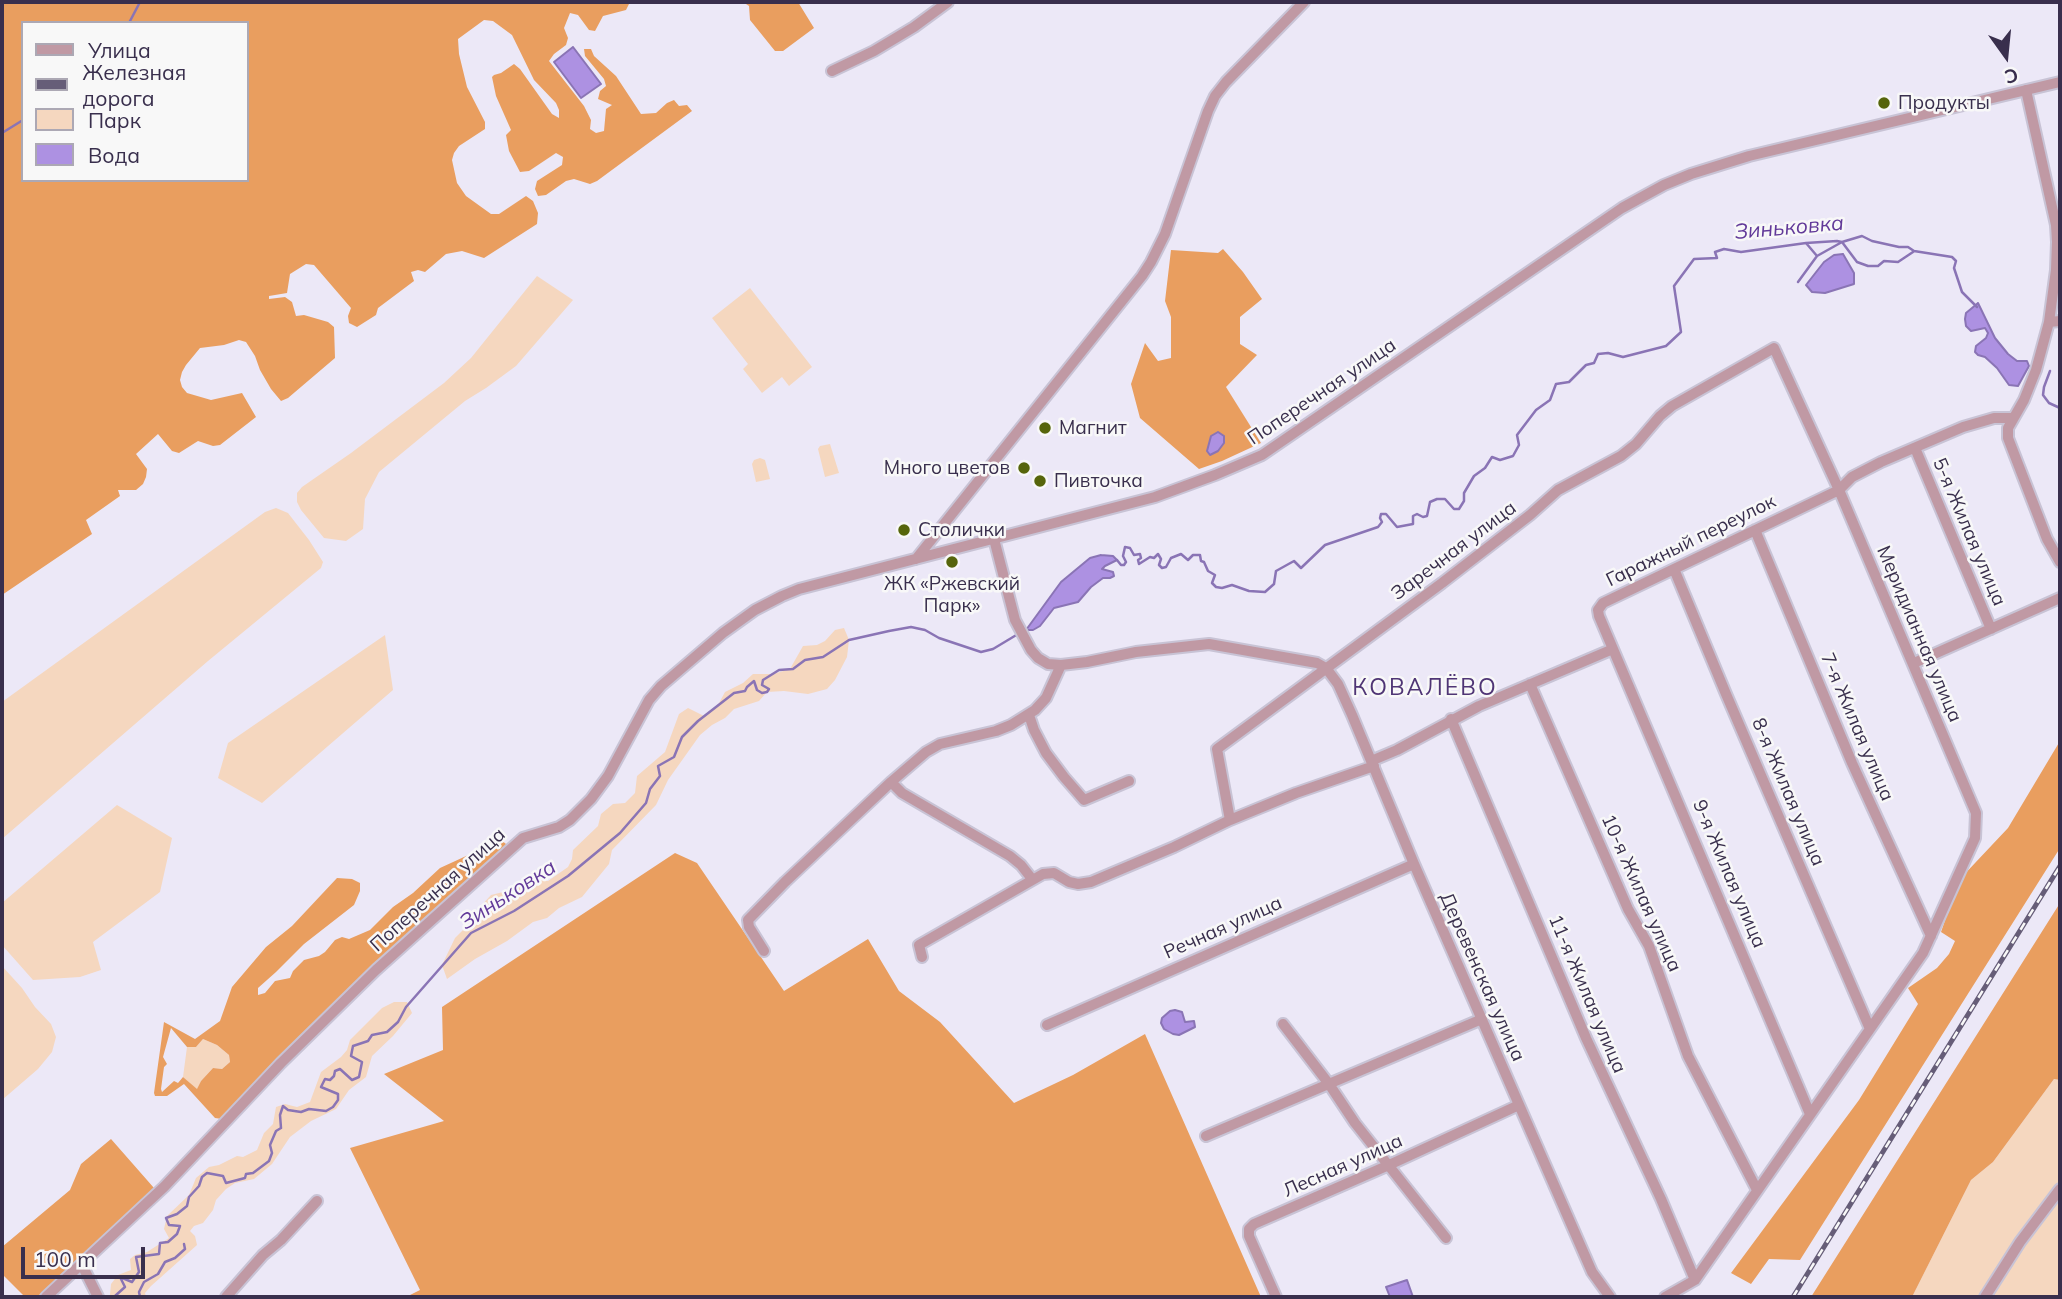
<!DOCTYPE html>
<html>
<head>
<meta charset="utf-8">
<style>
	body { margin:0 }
	#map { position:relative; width:2062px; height:1299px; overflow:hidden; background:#ece8f7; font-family:Mulish,sans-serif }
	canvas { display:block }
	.frame { position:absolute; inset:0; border:4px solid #392f4d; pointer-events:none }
	.legend { position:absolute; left:21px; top:21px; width:228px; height:161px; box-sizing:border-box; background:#f8f8f8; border:2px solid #aca8b4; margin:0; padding:9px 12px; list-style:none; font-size:21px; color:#392f4d }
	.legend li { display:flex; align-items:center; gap:14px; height:35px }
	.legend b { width:35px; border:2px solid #aca8b4 }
	.north { position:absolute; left:1971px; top:21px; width:70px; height:70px; -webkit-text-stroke:5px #f8f8f8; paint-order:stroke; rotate:165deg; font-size:19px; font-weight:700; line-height:28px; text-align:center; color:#392f4d }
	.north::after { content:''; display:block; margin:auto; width:24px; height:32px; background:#392f4d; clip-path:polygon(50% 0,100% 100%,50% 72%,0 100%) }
	.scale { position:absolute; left:21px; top:1247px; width:124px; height:32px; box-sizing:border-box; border:4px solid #392f4d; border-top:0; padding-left:9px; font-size:21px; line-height:24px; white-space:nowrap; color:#392f4d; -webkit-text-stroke:5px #f8f8f8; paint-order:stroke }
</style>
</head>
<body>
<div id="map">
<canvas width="2062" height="1299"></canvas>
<div class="frame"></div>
<ul class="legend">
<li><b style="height:9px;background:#c099a4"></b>Улица</li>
<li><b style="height:9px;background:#665d78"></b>Железная дорога</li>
<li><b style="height:19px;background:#f5d7bf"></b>Парк</li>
<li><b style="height:19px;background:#ad91e2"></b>Вода</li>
</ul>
<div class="north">С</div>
<div class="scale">100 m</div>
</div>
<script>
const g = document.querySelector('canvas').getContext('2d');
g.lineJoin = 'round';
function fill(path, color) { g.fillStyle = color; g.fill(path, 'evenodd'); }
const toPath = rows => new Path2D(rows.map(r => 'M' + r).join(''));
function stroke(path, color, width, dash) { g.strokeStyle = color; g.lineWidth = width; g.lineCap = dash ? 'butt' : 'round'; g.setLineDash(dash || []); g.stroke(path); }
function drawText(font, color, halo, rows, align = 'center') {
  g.font = font + ' Mulish,sans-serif'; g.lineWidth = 5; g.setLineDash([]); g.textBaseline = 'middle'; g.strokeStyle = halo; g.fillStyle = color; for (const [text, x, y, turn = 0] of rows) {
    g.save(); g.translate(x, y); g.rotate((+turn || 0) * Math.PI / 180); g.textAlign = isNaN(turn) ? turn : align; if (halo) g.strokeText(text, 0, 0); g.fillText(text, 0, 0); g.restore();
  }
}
fill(toPath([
	[537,276,573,300,516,366,486,388,465,401,379,472,365,499,363,529,346,541,324,538,301,510,297,502,297,493,302,487,351,453,444,383,471,358],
	[750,288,812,367,789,386,782,377,762,393,743,369,748,364,712,318],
	[830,444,839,473,825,477,818,449,820,446],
	[760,458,765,460,770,479,756,482,752,464,754,460],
	[276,508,288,513,309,540,323,562,321,568,208,661,2,839,2,702,265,512],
	[844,628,849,640,847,657,835,680,827,689,808,694,784,691,767,692,759,701,734,709,725,718,712,725,700,735,668,780,656,805,612,850,609,864,582,897,559,908,547,918,533,922,507,941,475,959,447,979,442,965,455,938,473,920,481,906,491,895,507,891,531,879,548,881,568,867,572,859,573,850,598,826,601,814,613,804,625,803,635,793,637,776,665,752,679,714,688,708,704,716,718,705,725,692,743,683,753,674,773,674,790,669,803,646,817,645,825,641,835,630],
	[385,635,393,690,262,803,218,778,228,743],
	[117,805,172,838,160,892,93,942,101,970,80,977,33,980,2,945,2,903],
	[2,966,22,988,35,1007,51,1024,56,1037,52,1052,38,1069,2,1100],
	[394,1002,407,1002,412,1013,393,1036,372,1056,366,1077,349,1090,336,1109,311,1121,290,1137,272,1164,254,1179,235,1183,226,1189,216,1200,213,1210,203,1223,194,1226,190,1231,195,1236,197,1245,151,1286,145,1293,146,1297,112,1297,110,1295,111,1284,118,1275,131,1270,130,1259,135,1255,147,1252,169,1238,164,1229,167,1216,189,1195,196,1178,209,1167,219,1165,237,1156,243,1157,257,1150,264,1133,273,1124,276,1107,285,1104,297,1107,310,1102,321,1072,341,1057,347,1050,350,1040,382,1008],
	[203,1039,217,1045,229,1055,230,1062,222,1069,213,1068,201,1081,197,1090,183,1077,187,1047,196,1047],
	[2054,1079,2060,1080,2060,1297,1912,1297,1971,1180,1993,1162]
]), '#f5d7bf');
fill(toPath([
	[2,2,630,2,626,10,603,16,595,31,589,30,578,15,570,13,564,28,568,38,566,45,554,54,549,61,584,106,591,120,590,129,596,133,604,131,606,109,612,105,598,99,600,91,606,86,604,79,585,56,584,49,591,49,594,56,616,76,641,114,656,113,667,103,674,100,679,106,687,105,692,111,597,181,590,184,574,179,566,181,546,195,538,196,535,189,537,181,562,165,563,157,556,153,529,171,520,172,509,151,506,135,511,130,496,96,492,77,494,75,501,73,514,64,520,69,552,114,559,118,559,110,556,103,534,80,512,35,493,21,484,20,458,39,459,54,467,87,485,122,485,129,459,146,454,153,452,160,457,183,466,196,491,214,499,214,526,196,533,201,538,213,537,224,484,258,462,251,446,254,425,272,418,270,411,272,414,281,378,308,376,315,357,327,349,323,348,316,351,308,314,265,306,264,290,274,287,293,269,296,269,299,285,297,292,302,296,316,304,315,328,322,334,327,335,358,288,398,281,401,271,389,260,370,255,356,246,342,239,340,224,345,200,348,186,365,182,372,180,380,182,387,187,393,211,400,242,393,256,417,220,445,213,446,198,441,179,453,172,451,158,434,136,454,147,469,146,477,143,484,136,490,118,490,120,496,86,520,92,534,2,595],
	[23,23,247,23,247,180,23,180],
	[743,2,798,2,814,28,783,51,775,51,750,20,749,6],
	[1223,249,1243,272,1262,299,1240,317,1240,344,1257,355,1226,387,1261,443,1222,461,1199,469,1140,418,1131,384,1145,343,1158,361,1171,358,1171,317,1165,301,1171,250,1218,253],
	[2060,741,2060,848,1800,1260,1769,1259,1751,1284,1731,1273,1859,1100,1918,1004,1908,988,1937,968,1949,954,1955,941,1941,932,1959,880,2008,828],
	[501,840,506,844,501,853,360,978,250,1088,226,1117,222,1119,215,1118,184,1084,167,1096,155,1096,154,1093,164,1022,195,1039,220,1021,232,987,266,947,292,926,337,878,352,879,360,883,360,891,354,905,304,944,276,972,258,988,258,995,265,993,275,981,290,978,293,971,304,960,319,956,325,952,335,940,342,937,349,939,370,930,393,907,413,893,440,868],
	[171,1028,187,1047,196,1047,203,1039,217,1045,229,1055,230,1062,222,1069,213,1068,201,1081,197,1089,183,1077,178,1083,174,1081,162,1092,161,1089,164,1067,167,1064,163,1057],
	[675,853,697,863,784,991,868,939,899,991,940,1022,1014,1103,1073,1075,1145,1034,1261,1297,406,1297,420,1290,350,1148,444,1121,384,1074,443,1050,442,1007],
	[2060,903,2060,1080,2054,1079,1993,1162,1971,1180,1912,1297,1811,1297],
	[111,1139,154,1188,37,1297,25,1297,2,1274,2,1247,70,1190,81,1164]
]), '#e99e5f');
const water = toPath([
	[573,47,601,84,581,98,554,62,573,47],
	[1843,254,1854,273,1854,284,1825,293,1812,292,1806,285,1824,262,1834,255,1843,254],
	[1978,303,1995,338,2008,354,2017,361,2027,361,2029,366,2018,386,2009,385,1997,368,1985,357,1978,355,1975,352,1976,346,1986,338,1988,333,1985,328,1971,331,1966,326,1965,319,1966,313,1978,303],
	[1218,432,1224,436,1224,443,1218,451,1210,455,1207,451,1211,436,1218,432],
	[1101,555,1113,556,1117,560,1105,566,1102,569,1113,572,1114,576,1110,578,1103,578,1091,587,1078,602,1054,608,1040,626,1033,630,1026,630,1061,582,1090,558,1101,555],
	[1175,1010,1182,1012,1185,1022,1194,1021,1195,1027,1179,1035,1173,1034,1164,1029,1161,1023,1162,1018,1170,1011,1175,1010],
	[1407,1280,1413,1297,1390,1297,1386,1287,1407,1280]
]);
fill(water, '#ad91e2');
stroke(water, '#8a74b5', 2);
stroke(toPath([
	[129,23,140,2],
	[2,133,23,120],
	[1806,243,1817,256],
	[1798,282,1817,256,1842,242,1857,262,1868,266,1878,266,1884,261,1898,262,1913,252],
	[2050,371,2044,387,2043,395,2049,403,2060,408],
	[1117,560,1121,565,1124,565,1126,562,1123,556,1125,547,1130,548,1134,555,1140,554,1141,558,1138,560,1139,564,1150,557,1154,558,1158,554,1161,559,1159,565,1162,568,1166,567,1171,558,1181,554,1188,560,1193,555,1200,555,1201,561,1204,562,1208,571,1215,575,1212,583,1216,587,1222,588,1232,585,1249,591,1265,592,1274,584,1276,571,1294,561,1301,568,1325,545,1378,527,1382,522,1380,518,1381,514,1386,514,1397,527,1413,524,1413,516,1417,514,1423,517,1427,516,1430,502,1437,499,1445,499,1454,509,1459,509,1464,501,1464,493,1474,476,1485,468,1492,457,1500,460,1513,456,1519,445,1517,435,1536,410,1550,400,1556,384,1569,382,1586,365,1594,363,1598,354,1608,353,1623,357,1666,346,1681,332,1674,286,1694,259,1717,258,1715,252,1724,249,1741,252,1806,243,1837,241,1842,242,1862,236,1872,241,1899,247,1908,247,1914,251,1952,257,1956,261,1954,268,1962,292,1977,307],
	[115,1297,115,1296,125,1287,120,1277,132,1282,139,1272,136,1257,159,1254,160,1243,168,1242,177,1234,180,1226,169,1225,166,1218,177,1214,187,1206,189,1197,199,1186,202,1177,207,1173,223,1176,226,1183,245,1178,246,1174,253,1173,269,1161,272,1153,270,1145,276,1131,281,1128,280,1115,283,1106,288,1110,301,1112,309,1109,326,1111,333,1107,338,1100,338,1094,321,1087,325,1079,330,1080,334,1076,335,1071,340,1069,352,1080,359,1077,362,1062,351,1056,353,1046,368,1041,372,1035,387,1032,398,1022,406,1007,471,933,514,911,568,876,620,833,646,803,650,789,660,776,658,766,674,757,682,737,698,721,734,693,745,691,747,687,754,681,757,690,762,693,767,692,769,689,762,685,763,680,779,670,793,669,805,660,823,657,849,640,889,631,911,627,925,630,939,638,981,652,993,649,1018,634],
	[140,1297,139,1292,144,1282,158,1274,165,1262,175,1258,185,1249,184,1244]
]), '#8a74b5', 2.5);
const street = toPath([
	[832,71,874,51,914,27,948,2],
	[2026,90,2056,225,2057,242,2056,270,2049,322],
	[2060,321,2049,322,2036,370,2024,400,2008,428,2008,438,2047,539,2060,562],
	[1915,448,1991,629],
	[1755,530,1852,763,1931,936],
	[994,539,1015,620,1031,650,1038,658,1048,664,1061,665,1087,662,1136,652,1209,644,1317,663,1326,668,1338,684,1352,715,1414,864,1592,1272,1610,1297],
	[916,559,1142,276,1151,262,1165,234,1208,111,1215,96,1226,82,1304,2],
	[1674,569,1726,694,1870,1029],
	[1914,663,2060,598],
	[1530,684,1628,909,1649,946,1688,1056,1757,1190],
	[1029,715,1034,730,1046,753,1064,777,1084,800,1129,781],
	[1451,719,1586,1038,1661,1199,1695,1280],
	[1371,761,1397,750,1479,706,1613,649],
	[891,782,902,793,1010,856,1021,865,1032,879],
	[1230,820,1217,749,1442,583,1530,515,1558,490,1621,456,1636,444,1660,416,1672,406,1774,348,1839,490,1976,813,1975,838,1923,953,1695,1280,1665,1297],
	[764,951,749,927,748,920,785,882,891,782,926,752,940,744,996,731,1011,725,1035,710,1046,698,1061,665],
	[922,957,919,945,1043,874,1054,873,1069,882,1078,884,1091,882,1174,847,1230,820,1296,793,1374,766],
	[1283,1024,1329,1084,1355,1123,1446,1238],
	[1047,1025,1414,864],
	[1810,1114,1599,616,1598,610,1603,603,1839,490,1852,477,1881,462,1963,427,1994,418,2012,418],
	[1206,1136,1482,1019],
	[82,1265,98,1297],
	[46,1297,164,1187,281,1063,376,970,523,838,559,827,570,820,591,799,608,776,649,700,661,686,723,633,755,610,782,596,799,589,1155,497,1215,475,1262,455,1622,208,1664,185,1691,174,1749,156,2060,82],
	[226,1297,263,1255,281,1240,317,1201],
	[1276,1297,1249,1236,1249,1229,1254,1224,1389,1165,1519,1105],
	[1985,1297,2020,1242,2060,1189]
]);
stroke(street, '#c8c3d5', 14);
stroke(street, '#c099a4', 10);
const rail = toPath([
	[1793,1297,2060,866]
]);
stroke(rail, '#665d78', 5);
stroke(rail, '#f8f8f8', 2.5, [8]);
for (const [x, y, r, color] of [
	[1884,103,7,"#56650b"],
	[1045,428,7,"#56650b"],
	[1024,468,7,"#56650b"],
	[1040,481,7,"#56650b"],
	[904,530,7,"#56650b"],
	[952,562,7,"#56650b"]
]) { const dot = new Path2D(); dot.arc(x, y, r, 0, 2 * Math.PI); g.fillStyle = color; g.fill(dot); stroke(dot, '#f8f8f8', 2.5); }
drawText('19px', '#392f4d', '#f8f8f8', [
	["Продукты",1898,103],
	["Магнит",1059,428],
	["Много цветов",1010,468,"right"],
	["Пивточка",1054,481],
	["Столички",918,530],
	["ЖК «Ржевский",952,584,"center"],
	["Парк»",952,606,"center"]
], 'left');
drawText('19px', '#392f4d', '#f8f8f8', [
	["Поперечная улица",1322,392,-34],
	["5-я Жилая улица",1969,532,67],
	["Гаражный переулок",1691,541,-26],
	["Заречная улица",1454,551,-37],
	["Меридианная улица",1919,634,67],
	["7-я Жилая улица",1857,727,67],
	["8-я Жилая улица",1788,792,67],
	["9-я Жилая улица",1729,874,67],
	["Поперечная улица",438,890,-42],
	["10-я Жилая улица",1641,893,66],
	["Речная улица",1223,928,-24],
	["Деревенская улица",1482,977,66],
	["11-я Жилая улица",1587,994,67],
	["Лесная улица",1343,1166,-24]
]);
drawText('italic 21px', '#623a99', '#f8f8f8', [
	["Зиньковка",1789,228,-5],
	["Зиньковка",508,895,-33]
]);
g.letterSpacing = '2px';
drawText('23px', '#4f3575', '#f8f8f8', [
	["КОВАЛЁВО",1425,688]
]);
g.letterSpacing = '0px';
</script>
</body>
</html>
